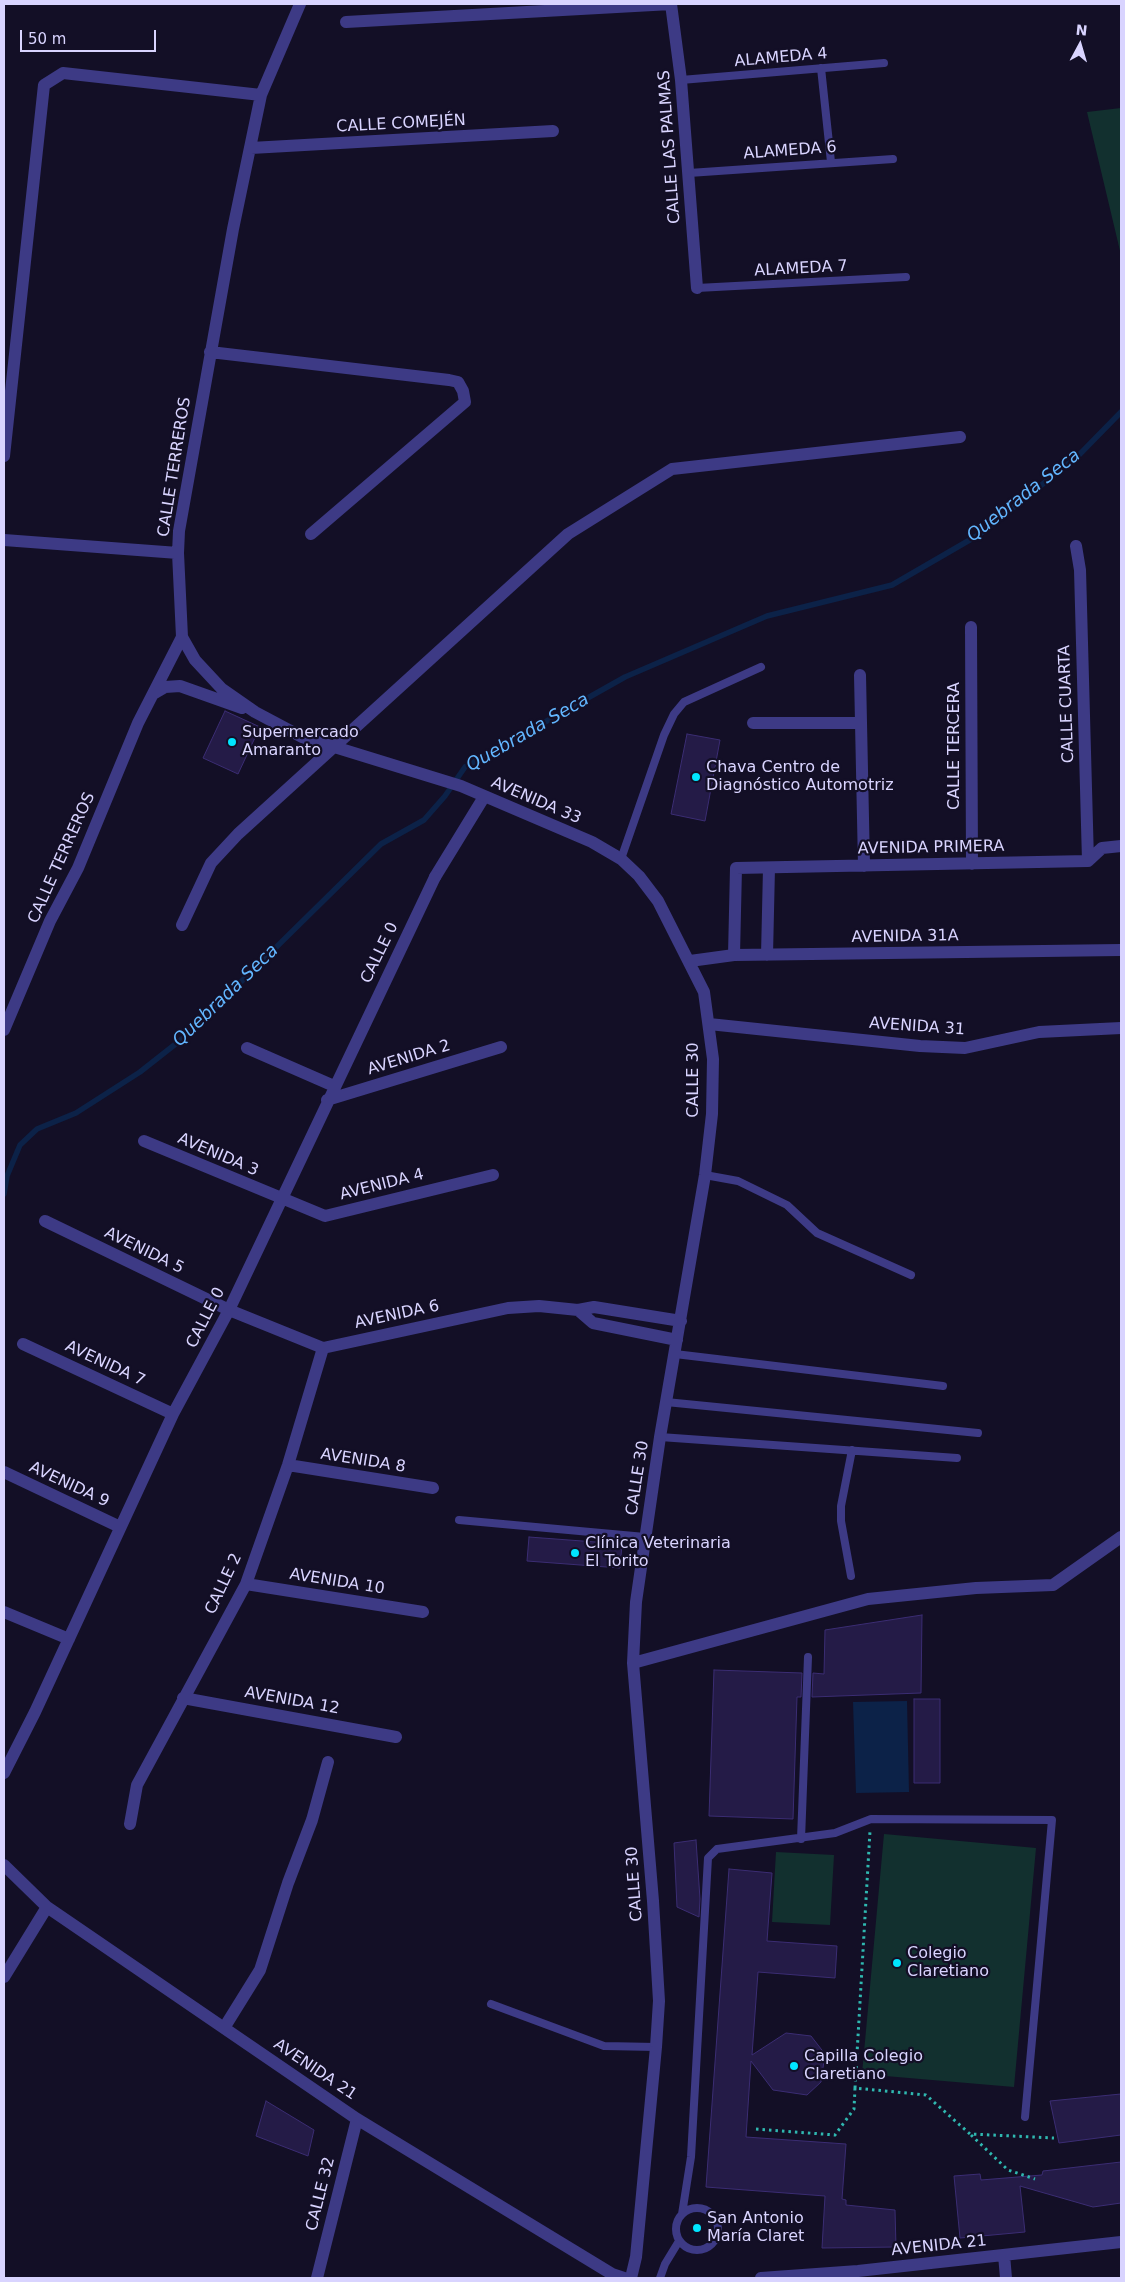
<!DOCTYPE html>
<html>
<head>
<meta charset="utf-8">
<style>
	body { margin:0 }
	#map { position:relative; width:1125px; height:2282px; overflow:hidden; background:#130f26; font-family:"DejaVu Sans",sans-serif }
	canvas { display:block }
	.frame { position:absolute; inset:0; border:5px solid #d9d4ff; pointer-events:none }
	.north { position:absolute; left:1055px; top:20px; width:50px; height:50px; -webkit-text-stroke:4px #130f26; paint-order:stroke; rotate:6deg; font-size:14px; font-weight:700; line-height:20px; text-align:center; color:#d9d4ff }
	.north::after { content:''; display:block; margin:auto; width:18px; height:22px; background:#d9d4ff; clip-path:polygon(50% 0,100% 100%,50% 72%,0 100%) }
	.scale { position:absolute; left:20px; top:30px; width:136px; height:22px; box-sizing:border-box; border:2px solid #d9d4ff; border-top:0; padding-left:6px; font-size:15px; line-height:18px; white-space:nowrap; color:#d9d4ff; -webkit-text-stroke:4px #130f26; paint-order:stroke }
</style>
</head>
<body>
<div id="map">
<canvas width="1125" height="2282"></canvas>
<div class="frame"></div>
<div class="north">N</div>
<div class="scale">50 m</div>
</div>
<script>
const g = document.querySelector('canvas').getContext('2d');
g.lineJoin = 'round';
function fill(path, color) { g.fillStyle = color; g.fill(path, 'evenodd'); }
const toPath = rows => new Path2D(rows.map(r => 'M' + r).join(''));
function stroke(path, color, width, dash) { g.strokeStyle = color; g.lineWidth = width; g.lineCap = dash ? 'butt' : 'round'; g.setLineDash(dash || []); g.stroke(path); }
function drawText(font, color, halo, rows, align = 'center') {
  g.font = font + ' "DejaVu Sans",sans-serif'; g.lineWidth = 4.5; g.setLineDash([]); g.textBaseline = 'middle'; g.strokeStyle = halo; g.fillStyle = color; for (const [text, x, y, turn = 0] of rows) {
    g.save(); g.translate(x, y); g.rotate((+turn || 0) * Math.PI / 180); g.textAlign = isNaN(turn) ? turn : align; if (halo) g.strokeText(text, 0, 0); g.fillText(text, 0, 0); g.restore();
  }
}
fill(toPath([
	[1121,108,1121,255,1087,112],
	[884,1834,1036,1848,1014,2087,862,2074],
	[776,1852,834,1855,830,1925,772,1922]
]), '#12302f');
fill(toPath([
	[907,1701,909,1792,856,1793,853,1702]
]), '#0c2248');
stroke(toPath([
	[4,1194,7,1176,20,1145,37,1129,76,1113,140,1072,187,1035,381,844,424,820,445,796,465,767,625,677,767,616,892,585,980,534,1078,456,1121,412]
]), '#0c2248', 5.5);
const building = toPath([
	[225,711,260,727,238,774,203,758,225,711],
	[687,734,720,740,705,821,671,814,687,734],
	[529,1537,622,1544,620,1568,527,1561,529,1537],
	[922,1615,921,1693,812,1697,813,1673,824,1674,825,1630,922,1615],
	[714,1670,802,1673,801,1697,797,1697,793,1819,709,1816,714,1670],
	[914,1699,940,1699,940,1783,914,1783,914,1699],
	[696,1840,700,1899,699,1917,677,1907,674,1843,696,1840],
	[729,1869,772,1873,767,1941,837,1946,835,1978,758,1972,752,2055,786,2033,811,2036,825,2054,821,2082,807,2095,773,2090,751,2061,746,2137,846,2144,842,2199,846,2200,846,2205,895,2210,896,2247,822,2248,825,2196,706,2187,729,1869],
	[1121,2094,1121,2135,1059,2143,1050,2101,1121,2094],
	[266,2101,314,2130,308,2156,256,2136,266,2101],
	[1121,2162,1121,2203,1093,2207,1020,2186,1025,2232,960,2238,954,2176,980,2174,981,2180,1042,2175,1043,2171,1121,2162]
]);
fill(building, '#241b47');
stroke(building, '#3b2d73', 1);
stroke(toPath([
	[855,2088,870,1831],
	[756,2129,835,2135,854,2109,855,2088,926,2095,970,2134,1054,2138],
	[971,2135,1008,2170,1035,2179]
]), '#2fb8b0', 3, [2.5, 4]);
stroke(toPath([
	[821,68,831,162],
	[681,80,884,63],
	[689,173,893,159],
	[697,288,906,277],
	[621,859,664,735,674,714,684,702,761,667],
	[705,1175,738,1181,787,1205,817,1233,911,1275],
	[675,1354,943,1386],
	[666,1402,978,1433],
	[660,1437,957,1458],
	[459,1520,645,1537],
	[851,1576,841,1521,841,1506,852,1450],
	[801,1839,808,1657],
	[491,2004,604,2046,656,2047],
	'676 2229a21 21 0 1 1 42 0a21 21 0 1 1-42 0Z',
	[682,2214,691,2157,708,1858,717,1849,835,1833,871,1819,1052,1820,1025,2117],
	[660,2278,665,2264,679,2241]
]), '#3d3a85', 8);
stroke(toPath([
	[435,877,484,797]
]), '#3d3a85', 12);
stroke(toPath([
	[671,4,681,80,697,288],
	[346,22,671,4],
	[251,148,553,131],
	[210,352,449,380,458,382,463,391,465,402,311,534],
	[4,456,44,85,63,73,261,95],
	[4,540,178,553],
	[1076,546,1080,570,1088,861],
	[971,627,972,864],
	[182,637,195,660,222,689,255,712,302,737,461,786,592,842,621,859,639,876,658,901,704,992,713,1059,712,1114,705,1175,660,1437,636,1602,633,1663,653,1901,659,2001,656,2047,636,2257,631,2278],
	[860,675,864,866],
	[153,694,165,687,180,686,242,708],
	[753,723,860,723],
	[182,925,211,863,238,834,568,534,672,469,960,437],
	[734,955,736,868,1088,861,1102,848,1121,846],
	[767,955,769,868],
	[690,961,734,955,1121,950],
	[709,1024,920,1046,965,1048,1039,1032,1121,1028],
	[4,1030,50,921,78,868,138,723,182,637,178,553,179,531,233,229,261,95,300,4],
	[247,1048,334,1086],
	[327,1100,501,1047],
	[144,1141,325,1216,493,1175],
	[45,1221,229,1310,323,1348,508,1308,539,1306,578,1310,594,1307,681,1321],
	[578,1310,593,1323,677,1340],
	[23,1344,173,1414],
	[288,1465,433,1488],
	[4,1472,120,1527],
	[246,1584,423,1612],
	[4,1612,69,1639],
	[633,1663,868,1599,976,1588,1053,1585,1121,1537],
	[183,1698,396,1737],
	[4,1773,35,1712,173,1414,229,1310,435,877],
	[130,1824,137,1785,246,1584,288,1465,323,1348],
	[4,1865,47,1907,357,2119,612,2274,624,2278],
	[4,1977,47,1907],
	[224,2028,260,1970,288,1883,312,1820,328,1762],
	[1004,2255,1006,2278],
	[317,2278,357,2119],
	[761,2278,858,2271,1121,2242]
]), '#3d3a85', 12);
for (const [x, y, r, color] of [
	[232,742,5,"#00e5ff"],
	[696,777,5,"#00e5ff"],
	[575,1553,5,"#00e5ff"],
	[897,1963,5,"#00e5ff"],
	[794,2066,5,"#00e5ff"],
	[697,2228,5,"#00e5ff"]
]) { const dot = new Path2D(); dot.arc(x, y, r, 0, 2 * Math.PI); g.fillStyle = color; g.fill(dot); stroke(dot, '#130f26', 2); }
drawText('16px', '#d9d4ff', '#130f26', [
	["ALAMEDA 4",781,58,-5],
	["CALLE COMEJÉN",401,124,-3],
	["CALLE LAS PALMAS",670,147,-94],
	["ALAMEDA 6",790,151,-4],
	["ALAMEDA 7",801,269,-3],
	["CALLE TERREROS",175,467,-81],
	["CALLE CUARTA",1067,704,-92],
	["CALLE TERCERA",955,746,-90],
	["AVENIDA 33",536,801,23],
	["AVENIDA PRIMERA",931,848,-1],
	["CALLE TERREROS",62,858,-66],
	["AVENIDA 31A",905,937,-1],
	["CALLE 0",380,953,-64],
	["AVENIDA 31",917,1027,4],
	["AVENIDA 2",409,1058,-17],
	["CALLE 30",694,1080,-90],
	["AVENIDA 3",218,1155,23],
	["AVENIDA 4",382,1185,-14],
	["AVENIDA 5",144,1251,26],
	["AVENIDA 6",397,1315,-12],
	["CALLE 0",206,1318,-63],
	["AVENIDA 7",105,1364,25],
	["AVENIDA 8",363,1461,9],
	["CALLE 30",638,1478,-81],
	["AVENIDA 9",69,1485,25],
	["AVENIDA 10",337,1582,9],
	["CALLE 2",224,1584,-65],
	["AVENIDA 12",292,1701,10],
	["CALLE 30",635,1884,-94],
	["AVENIDA 21",315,2070,34],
	["CALLE 32",321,2194,-76],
	["AVENIDA 21",939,2246,-6]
]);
drawText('16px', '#d9d4ff', '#130f26', [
	["Supermercado",242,733],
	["Amaranto",242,751],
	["Chava Centro de",706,768],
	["Diagnóstico Automotriz",706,786],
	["Clínica Veterinaria",585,1544],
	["El Torito",585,1562],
	["Colegio",907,1954],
	["Claretiano",907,1972],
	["Capilla Colegio",804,2057],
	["Claretiano",804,2075],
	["San Antonio",707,2219],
	["María Claret",707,2237]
], 'left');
drawText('italic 18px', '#62b6ff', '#130f26', [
	["Quebrada Seca",1024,496,-38],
	["Quebrada Seca",528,733,-30],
	["Quebrada Seca",226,996,-44]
]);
</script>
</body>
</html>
